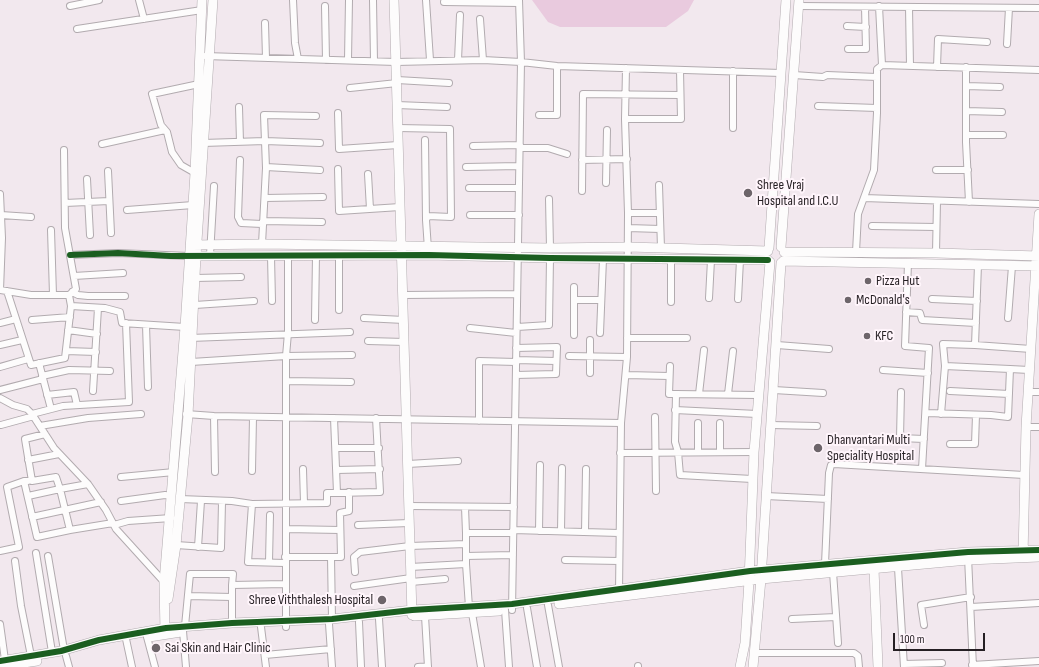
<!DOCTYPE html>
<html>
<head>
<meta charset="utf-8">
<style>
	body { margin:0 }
	#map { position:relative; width:1039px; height:667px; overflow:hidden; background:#f2e8ee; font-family:"Sofia Sans Condensed",sans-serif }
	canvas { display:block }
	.scale { position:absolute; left:893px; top:633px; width:92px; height:18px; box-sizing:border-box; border:2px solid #251f23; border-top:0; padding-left:5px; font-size:12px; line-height:14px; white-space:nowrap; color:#251f23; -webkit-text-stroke:3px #fff5fb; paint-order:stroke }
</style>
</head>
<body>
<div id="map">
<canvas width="1039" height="667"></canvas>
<div class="scale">100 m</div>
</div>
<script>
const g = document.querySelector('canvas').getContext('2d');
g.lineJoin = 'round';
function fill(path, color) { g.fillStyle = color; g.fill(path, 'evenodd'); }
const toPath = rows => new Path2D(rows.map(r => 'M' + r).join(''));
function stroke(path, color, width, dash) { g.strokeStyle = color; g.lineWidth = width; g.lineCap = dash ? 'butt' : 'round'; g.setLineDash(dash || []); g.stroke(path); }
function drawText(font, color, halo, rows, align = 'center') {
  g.font = font + ' "Sofia Sans Condensed",sans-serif'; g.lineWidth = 4; g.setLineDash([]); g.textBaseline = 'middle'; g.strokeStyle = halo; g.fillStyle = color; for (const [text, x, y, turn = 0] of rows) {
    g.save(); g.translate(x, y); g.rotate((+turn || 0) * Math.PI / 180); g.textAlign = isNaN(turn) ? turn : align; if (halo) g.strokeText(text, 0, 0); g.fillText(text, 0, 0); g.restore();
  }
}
fill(toPath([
	[532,0,694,0,688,11,666,27,560,27,548,22]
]), '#e9cade');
const street = toPath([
	[139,0,144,19],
	[293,0,295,43,298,59],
	[373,0,374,61],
	[426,0,430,60],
	[444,2,519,3],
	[70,6,99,0],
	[325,6,326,60],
	[799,6,1039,8],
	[879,6,882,65],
	[909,7,910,66],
	[480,19,483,60],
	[265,23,266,58],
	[847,26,866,27],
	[77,29,202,10],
	[1007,44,1009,8],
	[848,49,866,49,865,7],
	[205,56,396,62,483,60,521,62,557,66,781,73],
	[348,60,349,0],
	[458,60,460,15],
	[937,67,938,39,987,42],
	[966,67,966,142,969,202],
	[733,71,733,128],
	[794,75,823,77,827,75,877,77],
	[397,80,449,83],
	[966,86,1000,87],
	[350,88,397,83],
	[397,105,447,107],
	[818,106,877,108],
	[239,107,240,142],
	[966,111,1002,112],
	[338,113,339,149,398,145],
	[539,115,557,115,557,66],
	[625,119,681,119,680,70],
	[398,128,450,129,451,217,428,216,426,220,428,249],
	[966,135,1003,135],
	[425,140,426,220],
	[203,143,265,141,320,143],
	[102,144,165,130],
	[473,146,520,145],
	[520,148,548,148,567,154],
	[64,150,65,228,76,289,69,295],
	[240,160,238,217,241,223,262,224],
	[582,160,627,159],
	[266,167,320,170],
	[466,167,519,166],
	[338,169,339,211,400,207],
	[936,170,968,170],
	[108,171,111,233],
	[195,173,181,165,172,152,167,132,161,125,152,94,199,84],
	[368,174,370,209],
	[87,179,90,235],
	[606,183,607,130],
	[659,185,661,248],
	[469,188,519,188],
	[582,191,583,94,680,95],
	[0,194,2,238,0,290],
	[265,198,323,197],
	[864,198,1039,204],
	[549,199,550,248],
	[65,203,109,201],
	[127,210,193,205],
	[628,213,659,213],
	[1,215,31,217],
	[470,215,519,215],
	[263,221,322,222],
	[872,226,936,227],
	[628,228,660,229],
	[51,230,53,295],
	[262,244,266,168,264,115,316,116],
	[856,252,858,214,874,170,877,113,877,69,882,65,1039,70],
	[936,253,937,201],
	[70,255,118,253,189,256],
	[210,255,214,186],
	[271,256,272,301],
	[671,259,671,302],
	[908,263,905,346,929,348,922,469],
	[74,276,123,273],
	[195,278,241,277],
	[0,290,31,295,69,295,71,306,105,308,120,312,122,323,185,327],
	[7,291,31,365,65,358,71,306],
	[72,292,78,295,88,296,125,296],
	[403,295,517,294],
	[709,298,711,260],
	[738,299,740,260],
	[932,299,977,301],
	[574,300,601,300],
	[195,305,254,301],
	[339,310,339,256],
	[906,312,920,313,922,320,976,323],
	[364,318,404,320],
	[1008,318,1012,266],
	[32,320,70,317],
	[315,320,316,255],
	[0,323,16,319],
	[146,325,148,387],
	[517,327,549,325,550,258],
	[470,328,516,333],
	[68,330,97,334],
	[600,333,603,259],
	[574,335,574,287],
	[190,338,350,332],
	[627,338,687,338],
	[590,340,590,373],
	[368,341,405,342],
	[0,345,22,340],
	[777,345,829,349],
	[975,345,1031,349],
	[66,351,96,352],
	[569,356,627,357],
	[516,360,556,361],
	[191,362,286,356,352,355],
	[39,363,51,409],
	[670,366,669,394,676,394],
	[945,366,1010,369],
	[0,367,28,359],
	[883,370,928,373],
	[516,375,556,374,557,347,516,348],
	[626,375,669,376],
	[42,376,69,370,110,371],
	[286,381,351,382],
	[0,390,43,379],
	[774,390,823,393],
	[93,391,98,308],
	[950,391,1009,394],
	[901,392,900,438,924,439],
	[1028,392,1039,392],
	[699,394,704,350],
	[728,394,733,351],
	[47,395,74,392,77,405],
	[0,398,13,405,27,409,32,414,54,448,88,484,106,510,116,529,165,583],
	[675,410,757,414],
	[926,413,991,415,1008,417,1010,369,1029,370],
	[32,414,63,406,129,402,126,323],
	[186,414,214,416,621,423],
	[941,414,945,366,943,344,975,345,978,265],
	[214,416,215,472],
	[655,417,656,491],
	[334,418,337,493,380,492,376,418],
	[479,421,479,361,516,362],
	[720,423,720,452],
	[1,425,34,416],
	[771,425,817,426],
	[40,426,88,418,141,414],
	[1026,427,1039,427],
	[950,444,975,444,976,415],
	[336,448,379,448],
	[698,452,698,423],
	[620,453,754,452],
	[28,460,59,454],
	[408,464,458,461],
	[303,469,304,503],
	[337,470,380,469],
	[252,471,253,417],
	[121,477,174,472],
	[752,479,680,475,678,452,675,442,676,394,758,395],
	[28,481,24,481,37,537,70,530],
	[88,484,60,489,70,530,113,523],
	[28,496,60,489,56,477,32,481,25,439,45,434],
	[766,496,828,499],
	[180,499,232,501,252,504,327,503,327,493,337,493],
	[121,501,165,495,172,496],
	[252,504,248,562,285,563],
	[409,506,514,507],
	[465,507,466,533],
	[32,517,101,502],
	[114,525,128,521,171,518],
	[358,525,409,523],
	[286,529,340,530],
	[513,530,619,533],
	[539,531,540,465],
	[561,531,562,468],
	[585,532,586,469],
	[176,545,221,548,222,502],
	[198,547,201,501],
	[0,551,19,547,7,487,24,481],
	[36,553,52,652],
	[48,556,64,650],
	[466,556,513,555],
	[285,557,341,557,340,513,349,511,349,492],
	[331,557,332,619],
	[968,557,973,667],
	[565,560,619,561],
	[15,561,21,606,31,656],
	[269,562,270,515],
	[466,564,469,607],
	[825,564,829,473,831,465,834,464,1024,475],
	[410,567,466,564,466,533,513,533],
	[898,568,904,667],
	[355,572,354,557,360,552,410,546,466,544],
	[833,572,838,643],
	[411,582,445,579],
	[354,586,411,578],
	[619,592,621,423,627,357,628,213,625,119,626,68],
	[188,596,232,597],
	[548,605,559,667],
	[971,607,1039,603],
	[527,608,537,667],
	[505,610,509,667],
	[512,610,521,62,519,0],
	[472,613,481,667],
	[425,616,428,667],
	[379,619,382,667],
	[792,619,836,617],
	[359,622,361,667],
	[232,623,232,585,285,584],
	[0,624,5,660],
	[329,624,332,667],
	[924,625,921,605,971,597],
	[185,626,190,574,233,574,232,585],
	[261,627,266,667],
	[286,627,286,356,288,333,288,256],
	[183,631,186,667],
	[147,637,155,667],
	[126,639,132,667],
	[754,653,854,653,858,656,859,667],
	[265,655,331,649],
	[66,656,69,667],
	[904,664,942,663],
	[972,665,1039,661],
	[638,666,638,667],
	[418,667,428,666]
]);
const secondary = toPath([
	[394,0,412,615],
	[193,245,262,244,550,248,628,247,768,251],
	[781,247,799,0],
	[769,248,786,0],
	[784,252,936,253,1039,256],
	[191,256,429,255,550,258,768,260],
	[783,261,1039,266],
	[1023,556,1026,427,1039,214],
	[874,569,878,667],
	[168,599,176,545,188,415,196,256,213,0],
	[559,604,761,579,968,560,1039,557],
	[414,616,499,611],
	[165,633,164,582,185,327,195,173,202,0],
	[149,637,181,632],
	[0,661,61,651,99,640,166,628,232,623,332,619,412,610,512,604,750,571,968,552,1039,550],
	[4,666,37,661],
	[740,667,745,643,749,581,754,452,770,262],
	[753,667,761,579,781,263]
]);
stroke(street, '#b2abaf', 8);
stroke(secondary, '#b2abaf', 10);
stroke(street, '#fdfcfc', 6);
stroke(secondary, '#fdfcfc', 9);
stroke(toPath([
	[70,255,118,253,171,256,429,255,550,258,768,260],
	[0,661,61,651,99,640,166,628,232,623,332,619,412,610,512,604,750,571,968,552,1039,550]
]), '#1b5e20', 6);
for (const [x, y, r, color] of [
	[748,193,5,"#6d656a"],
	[868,281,4,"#6d656a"],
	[848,300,4,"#6d656a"],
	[867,336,4,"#6d656a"],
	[818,448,5,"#6d656a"],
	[382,600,5,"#6d656a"],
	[156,648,5,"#6d656a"]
]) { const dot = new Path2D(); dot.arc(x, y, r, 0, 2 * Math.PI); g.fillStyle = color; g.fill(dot); stroke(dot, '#fff5fb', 1.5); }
drawText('14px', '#251f23', '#fff5fb', [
	["Shree Vraj",757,185],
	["Hospital and I.C.U",757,201],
	["Pizza Hut",876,281],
	["McDonald's",856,300],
	["KFC",875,336],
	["Dhanvantari Multi",827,440],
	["Speciality Hospital",827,456],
	["Shree Viththalesh Hospital",373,600,"right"],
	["Sai Skin and Hair Clinic",165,648]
], 'left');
</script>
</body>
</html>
